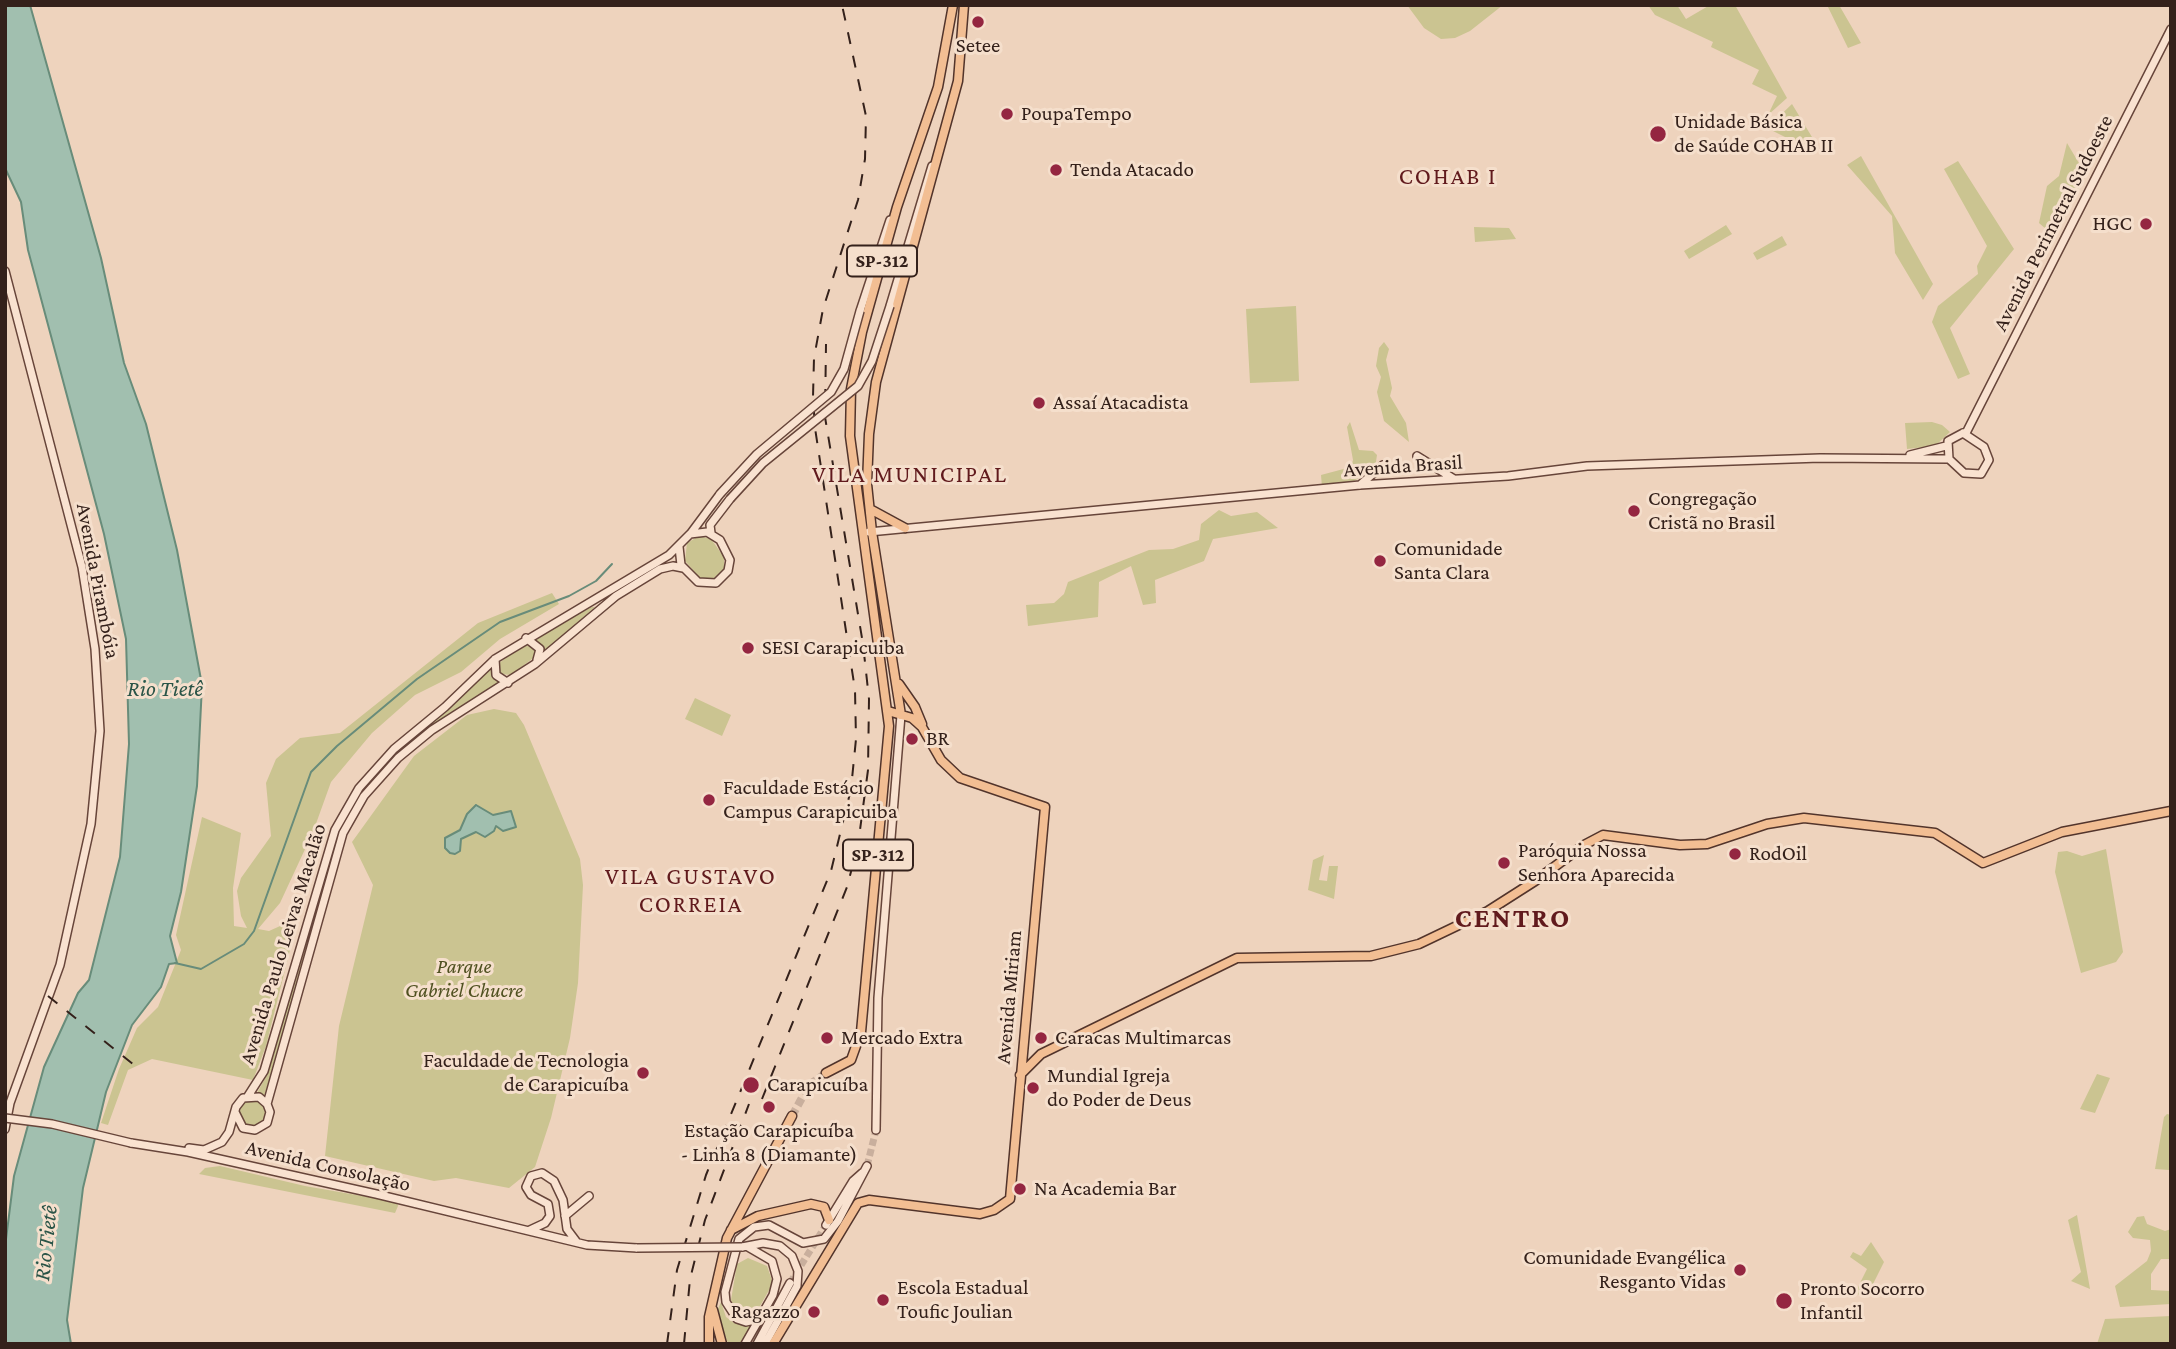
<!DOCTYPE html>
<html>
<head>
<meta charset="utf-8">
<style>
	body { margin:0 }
	#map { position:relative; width:2176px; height:1349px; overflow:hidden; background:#eed3bd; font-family:"Crimson Pro",serif }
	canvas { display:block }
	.frame { position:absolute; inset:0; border:7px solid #34211b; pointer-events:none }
</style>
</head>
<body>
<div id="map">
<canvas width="2176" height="1349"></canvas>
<div class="frame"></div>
</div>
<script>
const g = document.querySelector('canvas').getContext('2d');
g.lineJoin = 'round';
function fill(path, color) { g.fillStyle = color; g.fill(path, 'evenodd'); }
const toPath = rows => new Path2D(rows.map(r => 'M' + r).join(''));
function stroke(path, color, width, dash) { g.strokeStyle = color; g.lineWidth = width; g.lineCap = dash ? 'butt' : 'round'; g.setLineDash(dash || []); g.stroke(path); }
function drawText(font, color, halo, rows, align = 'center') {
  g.font = font + ' "Crimson Pro",serif'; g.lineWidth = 6; g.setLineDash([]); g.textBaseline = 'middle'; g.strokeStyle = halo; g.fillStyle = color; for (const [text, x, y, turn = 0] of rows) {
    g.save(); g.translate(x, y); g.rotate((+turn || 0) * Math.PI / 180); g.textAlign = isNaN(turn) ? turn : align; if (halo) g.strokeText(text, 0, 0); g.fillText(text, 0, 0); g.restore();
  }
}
fill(toPath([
	[1407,5,1503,5,1470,31,1455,38,1441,39,1424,28],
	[1648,5,1677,5,1686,19,1710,5,1735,5,1787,98,1768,115,1777,96,1752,84,1759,70,1711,47,1713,42,1655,15],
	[1827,5,1839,5,1861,43,1848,48],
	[1792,104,1818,147,1793,141,1767,128],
	[2067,143,2086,175,2055,237,2039,223,2047,186,2059,176],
	[1861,156,1933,284,1923,300,1895,253,1892,216,1847,165],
	[1958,161,2014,249,1950,328,1970,374,1958,379,1932,322,1938,306,1978,274,1977,266,1987,246,1944,169],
	[1726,225,1732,234,1689,259,1684,251],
	[1474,227,1509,228,1516,239,1475,242],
	[1782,236,1787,245,1757,260,1753,253],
	[1296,306,1299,381,1250,383,1246,309],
	[1384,342,1389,349,1386,360,1392,388,1390,396,1406,423,1409,442,1384,421,1377,392,1381,377,1376,366,1379,348],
	[1350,422,1359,450,1373,451,1377,455,1375,468,1349,484,1322,487,1321,475,1351,467,1353,460,1347,427],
	[1932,422,1942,425,1950,432,1935,446,1907,449,1905,423],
	[1219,510,1231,516,1257,512,1278,528,1213,539,1204,561,1155,580,1156,603,1143,605,1131,566,1099,582,1098,617,1028,626,1026,605,1054,603,1064,594,1068,582,1149,550,1173,549,1199,540,1201,524],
	[699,536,711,539,724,557,724,569,714,578,700,578,685,561,687,543],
	[552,593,559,604,500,639,461,672,415,695,372,733,331,782,313,832,280,903,258,929,269,931,298,918,266,1046,253,1080,152,1059,128,1070,108,1125,101,1123,119,1069,137,1028,158,1007,181,950,176,935,202,817,241,833,233,888,234,926,247,928,241,916,237,891,241,878,271,836,266,783,276,759,300,738,340,733,478,623],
	[595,607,545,652,533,637,592,607],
	[524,645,537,649,536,656,511,675,500,674,499,663],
	[490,669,501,684,442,719,397,756,371,783,348,816,271,1074,264,1096,257,1093,267,1075,345,816,379,769,452,707],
	[695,698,731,715,722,736,685,719],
	[494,709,516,713,524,725,580,859,583,885,578,983,570,1038,551,1118,535,1167,509,1188,456,1178,434,1181,325,1156,339,1026,373,885,352,842,414,756,467,715],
	[2106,849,2123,952,2116,962,2081,973,2055,872,2058,852,2067,851,2082,856],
	[1324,855,1319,880,1327,881,1329,866,1338,866,1334,899,1308,890,1313,860],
	[2097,1074,2110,1078,2095,1113,2080,1109],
	'239 1113a13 13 0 1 1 26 0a13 13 0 1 1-26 0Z',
	[2167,1114,2171,1115,2169,1170,2155,1169,2164,1117],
	[220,1166,305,1186,397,1202,398,1206,395,1213,199,1174,205,1168],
	[2077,1215,2090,1289,2071,1281,2081,1272,2068,1220],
	[2144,1216,2147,1224,2165,1231,2171,1229,2171,1259,2161,1259,2151,1274,2151,1290,2171,1291,2171,1304,2120,1307,2115,1286,2147,1261,2151,1251,2150,1240,2133,1238,2128,1232,2137,1217],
	[1871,1242,1884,1262,1866,1298,1855,1293,1867,1269,1850,1257,1853,1252,1861,1256],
	[748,1258,767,1266,773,1283,755,1315,746,1317,739,1316,731,1300,737,1264],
	[721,1302,726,1317,734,1323,750,1326,743,1344,730,1344,727,1341,717,1311],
	[2171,1316,2171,1344,2097,1344,2105,1319]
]), '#cbc491');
const water = toPath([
	[5,5,30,5,101,258,124,363,146,424,177,550,202,685,197,786,181,892,170,936,177,963,169,964,161,987,132,1025,106,1092,83,1188,67,1320,71,1344,5,1344,5,1247,14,1176,44,1067,78,993,89,980,120,857,129,744,126,639,104,534,28,250,21,202,5,168,5,5],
	[476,805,493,815,511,811,516,827,503,831,496,826,494,831,485,837,476,832,461,839,460,851,455,854,450,853,445,848,445,838,460,830,467,814,476,805]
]);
fill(water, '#a1bfaf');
stroke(water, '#688c7a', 2);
stroke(toPath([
	[175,963,201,969,244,944,254,931,311,772,337,746,417,679,500,622,569,596,596,581,612,564]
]), '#688c7a', 2);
stroke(toPath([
	[867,1166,876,1130],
	[790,1283,826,1225]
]), '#c9af9d', 7, [7, 3.5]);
stroke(toPath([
	[792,1116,809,1085,826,1073]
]), '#c9af9d', 8, [8, 4]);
const secondary = toPath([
	[5,271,82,567,95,649,100,731,91,824,60,965,10,1103,5,1129],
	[890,306,932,166],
	[860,311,890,220],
	[1963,433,1984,447,1989,460,1981,474,1964,473,1949,459,1948,441,1963,433],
	[1966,433,2171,29],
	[1910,455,1946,446],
	[1417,456,1454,479],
	[1360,485,1383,465],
	[869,532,1360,485,1508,476,1587,466,1820,458,1949,459],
	[691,533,720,494],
	[711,533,710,525,730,499],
	[526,638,540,649,537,660],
	[495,659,496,675,508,683],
	[248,1096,264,1071,335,830,359,788,394,749,445,707,495,659,669,555,690,534,707,532,720,540,730,560,728,571,716,583,698,582,681,565,679,547],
	[267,1104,343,833,364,796,398,758,432,730,535,664,616,596,660,569,673,566,683,568],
	[876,1130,878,998,901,715],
	[131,1143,188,1152,376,1194,587,1245,637,1248],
	[189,1148,204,1150,222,1142,229,1132,236,1107,243,1098,259,1097,267,1104,270,1112,267,1123,255,1130,243,1128,235,1112],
	[565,1216,589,1196],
	[826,1225,853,1181,862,1173],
	[530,1230,545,1223,550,1216,548,1204,531,1195,526,1187,531,1176,542,1173,554,1181,563,1200,567,1229,576,1241],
	[742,1247,763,1243,780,1246,792,1256,798,1271,797,1286,765,1344],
	[759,1319,746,1322,737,1319,726,1302,725,1292,739,1239,754,1227,769,1225,803,1243,824,1239,838,1221,867,1166],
	[745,1344,773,1295,777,1279,772,1261,748,1247],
	[757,1344,790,1283]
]);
const primary = toPath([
	[870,509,905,528],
	[899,684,915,707,922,724],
	[901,715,872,532,867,484,869,434,876,382,958,81,964,5],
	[826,1073,851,1060,861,1032,889,726,850,436,851,389,862,332,897,207,938,87,953,5],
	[1020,1075,1041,1054,1237,958,1371,956,1419,944,1488,911,1535,881,1584,845,1603,835,1680,845,1707,844,1767,824,1804,818,1935,833,1983,863,2062,832,2171,811],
	[731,1230,758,1216,811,1204,824,1207,829,1220],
	[713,1310,722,1344],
	[709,1344,709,1317,727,1238,792,1116],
	[773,1344,858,1203,869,1200,980,1214,994,1210,1010,1199,1045,807,960,778,941,760,922,727,912,718,888,711]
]);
stroke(secondary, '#67453a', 10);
stroke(primary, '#52342b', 11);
stroke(secondary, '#f9e2d0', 7);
stroke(primary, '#f2be93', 8);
stroke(toPath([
	[48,996,134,1065],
	[762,1099,847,887,858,845,868,770,869,699,863,644,825,417,826,344],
	[667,1344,677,1270,706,1175,831,871,851,789,856,739,855,690,815,428,813,397,814,358,823,309,858,200,865,159,866,116,842,5],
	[684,1344,690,1279,705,1220,749,1104]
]), '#34211b', 2, [12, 12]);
const secondaryBridge = toPath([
	[720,494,757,454,831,392,844,369,860,311],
	[730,499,763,463,858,386,872,361,890,306],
	[5,1118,52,1124,131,1143],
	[637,1248,742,1247]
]);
stroke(secondaryBridge, '#67453a', 10, []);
stroke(secondaryBridge, '#f9e2d0', 7);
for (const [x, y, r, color] of [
	[978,22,7,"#942641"],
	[1007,114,7,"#942641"],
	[1658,134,9,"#942641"],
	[1056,170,7,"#942641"],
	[2146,224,7,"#942641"],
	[1039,403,7,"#942641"],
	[1634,511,7,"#942641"],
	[1380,561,7,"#942641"],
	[748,648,7,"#942641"],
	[912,739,7,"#942641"],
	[709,800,7,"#942641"],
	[1735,854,7,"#942641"],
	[1504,863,7,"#942641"],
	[827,1038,7,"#942641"],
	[1041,1038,7,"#942641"],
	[643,1073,7,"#942641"],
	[751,1085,9,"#942641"],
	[1033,1088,7,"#942641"],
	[769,1107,7,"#942641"],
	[1020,1189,7,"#942641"],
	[1740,1270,7,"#942641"],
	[883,1300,7,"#942641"],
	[1784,1301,9,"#942641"],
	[814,1312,7,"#942641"]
]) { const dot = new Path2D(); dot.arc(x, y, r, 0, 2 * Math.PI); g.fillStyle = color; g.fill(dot); stroke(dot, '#f5dfcc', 2.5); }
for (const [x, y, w] of [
	[882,261,70],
	[878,855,70]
]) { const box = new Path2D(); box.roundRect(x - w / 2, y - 15.5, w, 31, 5); g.fillStyle = '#f5dfcc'; g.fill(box); stroke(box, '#34211b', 2); }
drawText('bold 19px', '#34211b', null, [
	["SP-312",882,261],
	["SP-312",878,855]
]);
drawText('21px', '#34211b', '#f5dfcc', [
	["Setee",978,46,"center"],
	["PoupaTempo",1021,114],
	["Unidade Básica",1674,122],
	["de Saúde COHAB II",1674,146],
	["Tenda Atacado",1070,170],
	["HGC",2132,224,"right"],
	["Assaí Atacadista",1053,403],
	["Congregação",1648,499],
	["Cristã no Brasil",1648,523],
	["Comunidade",1394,549],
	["Santa Clara",1394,573],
	["SESI Carapicuiba",762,648],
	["BR",926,739],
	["Faculdade Estácio",723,788],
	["Campus Carapicuiba",723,812],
	["Paróquia Nossa",1518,851],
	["Senhora Aparecida",1518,875],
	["RodOil",1749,854],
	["Mercado Extra",841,1038],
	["Caracas Multimarcas",1055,1038],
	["Faculdade de Tecnologia",629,1061,"right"],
	["de Carapicuíba",629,1085,"right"],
	["Mundial Igreja",1047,1076],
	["do Poder de Deus",1047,1100],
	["Carapicuíba",767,1085],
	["Estação Carapicuíba",769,1131,"center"],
	["- Linha 8 (Diamante)",769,1155,"center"],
	["Na Academia Bar",1034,1189],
	["Comunidade Evangélica",1726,1258,"right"],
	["Resganto Vidas",1726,1282,"right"],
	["Escola Estadual",897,1288],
	["Toufic Joulian",897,1312],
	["Pronto Socorro",1800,1289],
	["Infantil",1800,1313],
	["Ragazzo",800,1312,"right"]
], 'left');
drawText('21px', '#34211b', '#f5dfcc', [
	["Avenida Perimetral Sudoeste",2053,223,-63],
	["Avenida Brasil",1403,466,-4],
	["Avenida Pirambóia",98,581,79],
	["Avenida Paulo Leivas Macalão",283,944,-73],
	["Avenida Miriam",1009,997,-85],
	["Avenida Consolação",328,1166,13]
]);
drawText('italic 21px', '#505121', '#f5dfcc', [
	["Parque",464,967],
	["Gabriel Chucre",464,991]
]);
drawText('italic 23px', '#2a5447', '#f5dfcc', [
	["Rio Tietê",165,689],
	["Rio Tietê",46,1243,-84]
]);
g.letterSpacing = '2px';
drawText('24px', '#611a1d', '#f5dfcc', [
	["COHAB I",1448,177],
	["VILA MUNICIPAL",910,475],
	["VILA GUSTAVO",691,877],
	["CORREIA",691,905]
]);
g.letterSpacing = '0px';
g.letterSpacing = '2px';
drawText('bold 28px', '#611a1d', '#f5dfcc', [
	["CENTRO",1513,918]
]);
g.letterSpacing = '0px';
</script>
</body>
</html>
